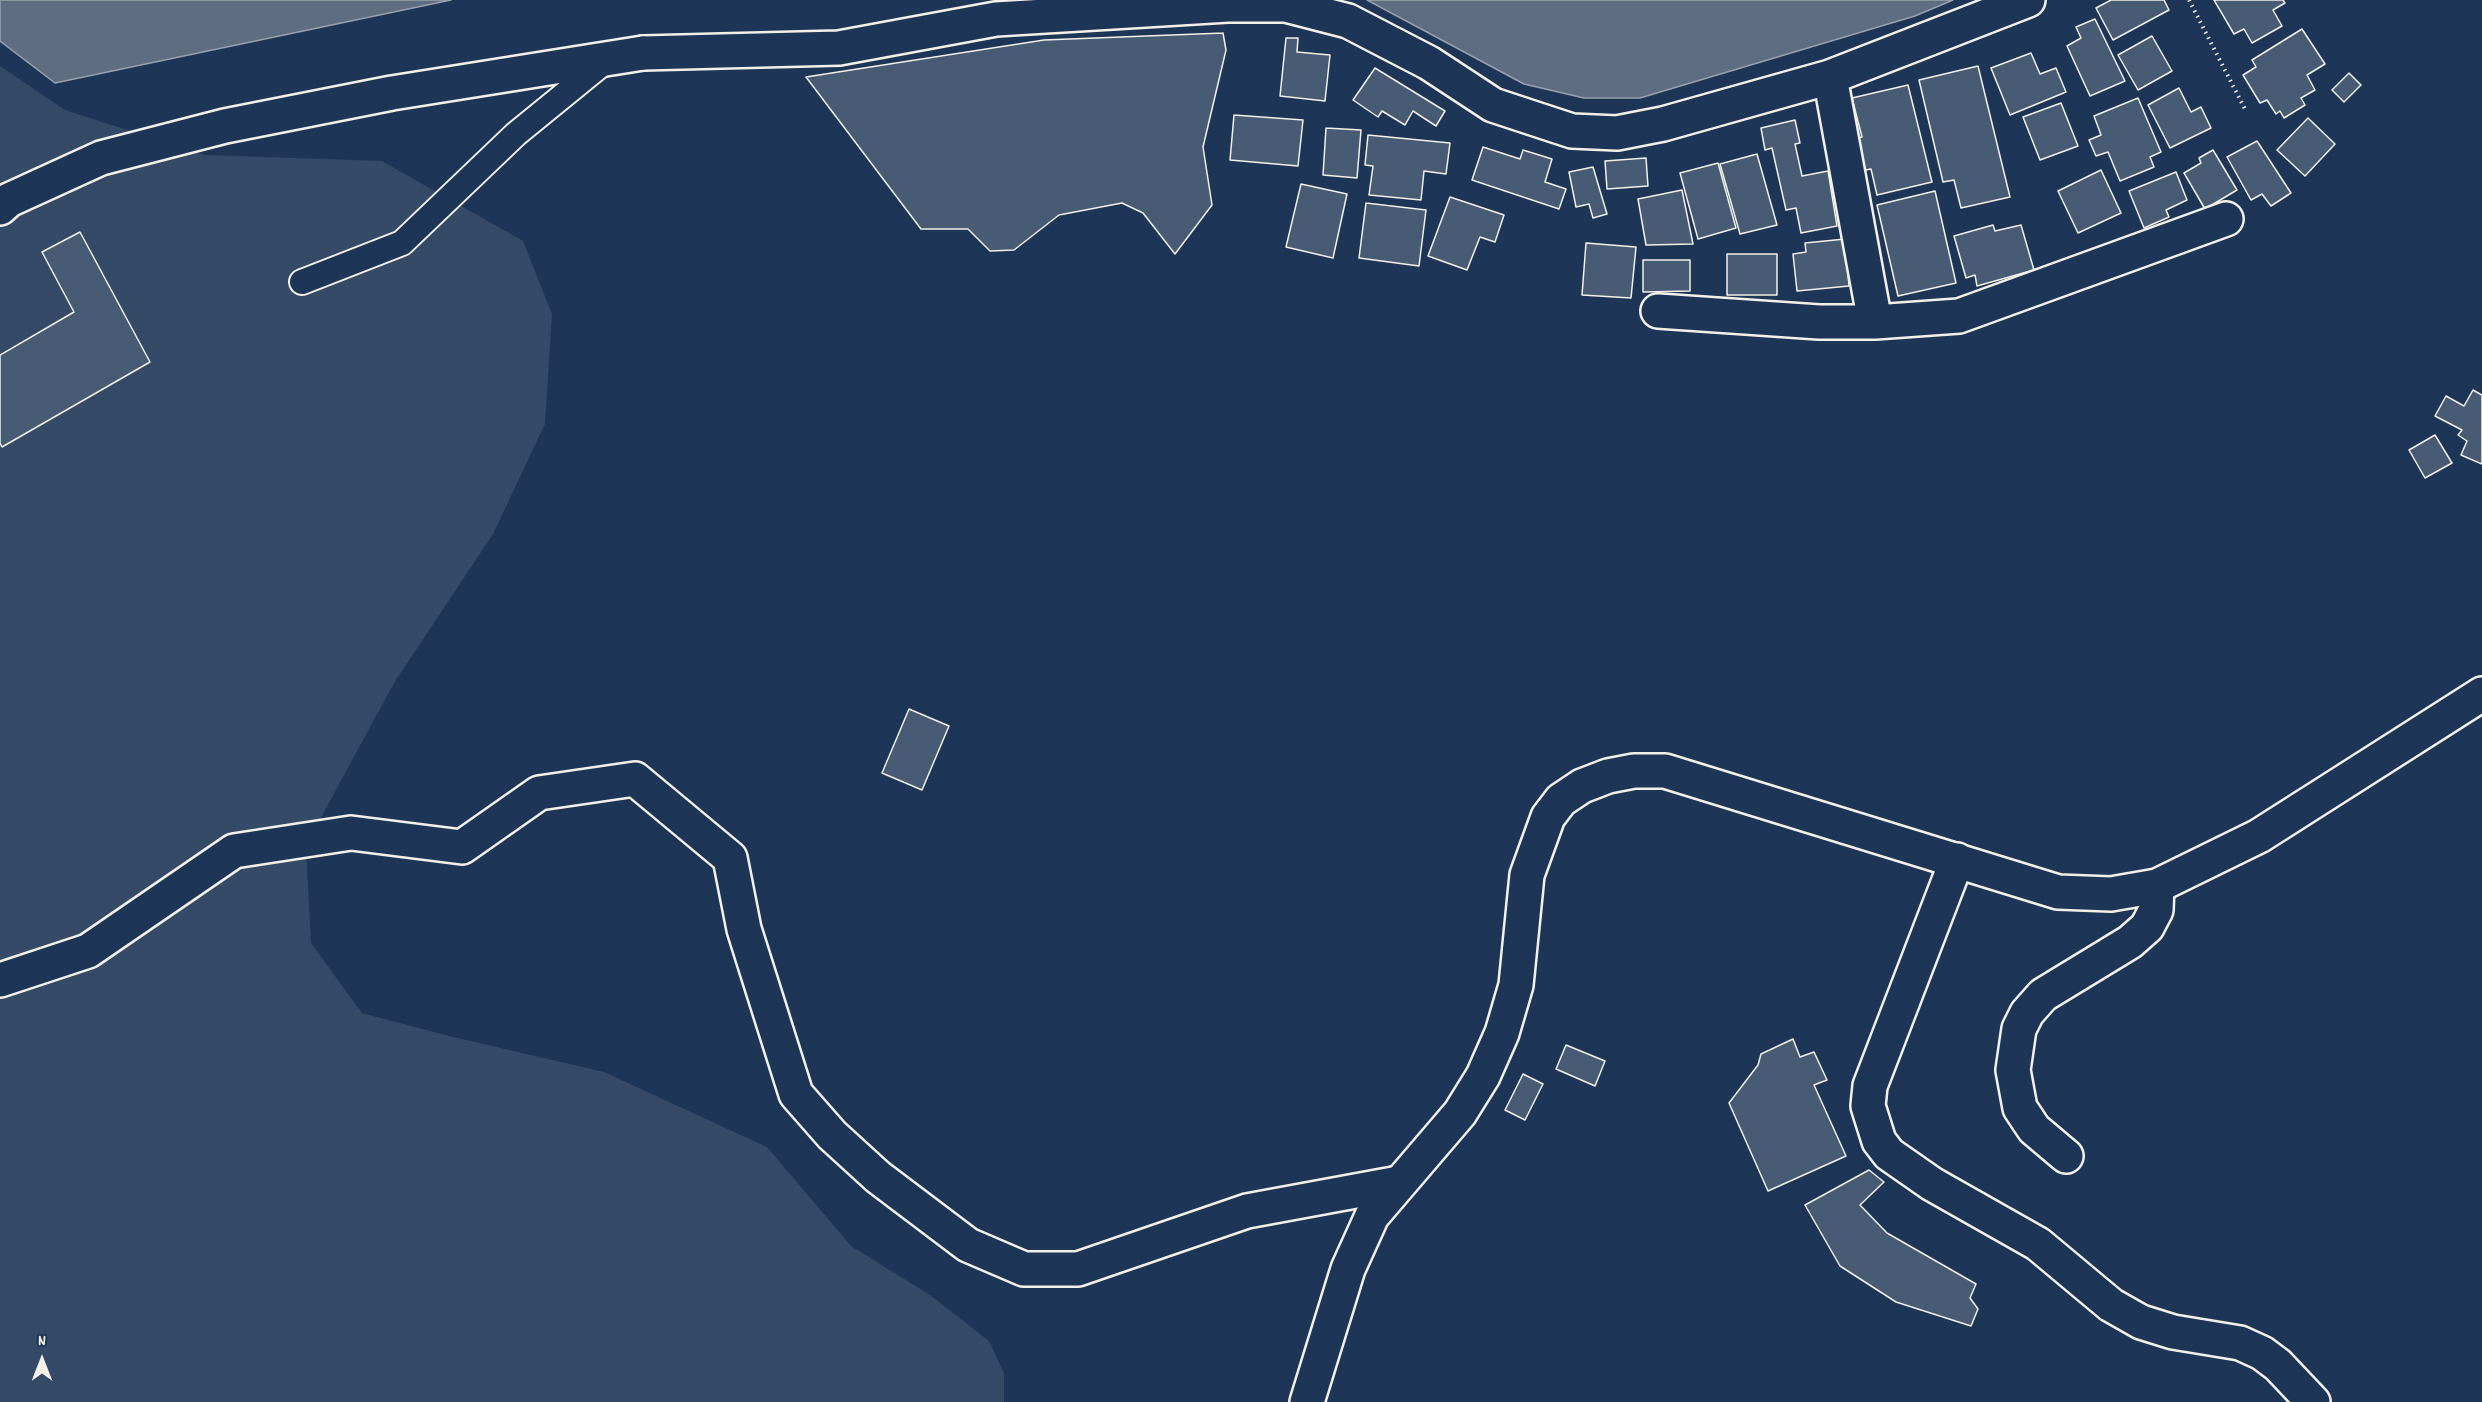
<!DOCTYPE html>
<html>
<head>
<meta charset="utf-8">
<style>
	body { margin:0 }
	#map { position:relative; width:2482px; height:1402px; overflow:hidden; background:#1d3557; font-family:Dekko,sans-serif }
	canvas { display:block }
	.north { position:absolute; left:12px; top:1330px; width:60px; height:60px; -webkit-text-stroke:4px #1d3557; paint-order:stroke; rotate:0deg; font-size:16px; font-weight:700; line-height:24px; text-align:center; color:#f4f1e8 }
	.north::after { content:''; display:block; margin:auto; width:21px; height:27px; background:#f4f1e8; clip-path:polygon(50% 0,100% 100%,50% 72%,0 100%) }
</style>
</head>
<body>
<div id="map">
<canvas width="2482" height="1402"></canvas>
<div class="north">N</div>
</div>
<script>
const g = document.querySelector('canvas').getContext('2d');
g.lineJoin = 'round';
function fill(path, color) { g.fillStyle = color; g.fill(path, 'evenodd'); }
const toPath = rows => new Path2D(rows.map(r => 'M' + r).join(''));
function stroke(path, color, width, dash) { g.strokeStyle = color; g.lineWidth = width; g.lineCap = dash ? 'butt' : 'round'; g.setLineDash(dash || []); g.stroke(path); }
fill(toPath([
	[0,66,65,110,205,155,382,161,523,241,552,314,545,424,493,534,394,683,306,845,311,943,362,1013,449,1036,604,1072,767,1147,851,1246,930,1295,989,1341,1004,1373,1004,1402,0,1402]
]), '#354a67');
const water = toPath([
	[0,0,451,0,55,83,0,41,0,0],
	[1367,0,1953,0,1915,16,1640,98,1584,98,1524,84,1367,0]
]);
fill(water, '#5e6d82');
stroke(water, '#9aa2ab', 1.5);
const building = toPath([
	[2111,0,2164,0,2169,10,2113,40,2096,8,2111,0],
	[2214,0,2283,0,2285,3,2273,10,2282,26,2252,43,2244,29,2234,34,2214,0],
	[2095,19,2125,81,2090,96,2067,46,2081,38,2076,27,2095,19],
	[2302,29,2325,64,2307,75,2315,90,2301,98,2305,105,2284,118,2280,111,2276,114,2267,100,2260,103,2243,75,2256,67,2252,60,2302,29],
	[1223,33,1226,50,1203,147,1212,205,1175,254,1143,213,1122,203,1059,215,1014,250,990,251,968,229,921,229,806,77,1044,40,1223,33],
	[2152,36,2172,71,2138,90,2118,55,2152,36],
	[1286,38,1298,38,1297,52,1330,55,1325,101,1280,96,1286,38],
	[2031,53,2040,74,2056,68,2066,92,2010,115,1991,68,2031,53],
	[1978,66,2010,197,1961,208,1954,180,1943,182,1919,80,1978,66],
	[1375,68,1445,111,1436,126,1413,111,1405,125,1382,111,1378,117,1353,100,1375,68],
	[2349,73,2361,85,2344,102,2332,90,2349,73],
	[1908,85,1932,182,1877,195,1871,169,1860,171,1854,138,1862,137,1852,98,1908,85],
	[2179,88,2191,112,2201,107,2211,128,2170,148,2148,105,2179,88],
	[2138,98,2161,152,2150,157,2154,167,2120,181,2108,152,2096,156,2089,140,2101,135,2094,116,2138,98],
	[2061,103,2078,146,2040,160,2023,117,2061,103],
	[1234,115,1303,120,1298,166,1230,160,1234,115],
	[2308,118,2335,144,2305,176,2277,150,2308,118],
	[1795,120,1800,143,1795,144,1802,176,1828,171,1837,226,1801,233,1796,208,1786,210,1772,148,1765,150,1761,128,1795,120],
	[1326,128,1361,130,1357,178,1323,175,1326,128],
	[1368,135,1450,143,1446,174,1424,171,1421,200,1369,195,1373,166,1365,165,1368,135],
	[2257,141,2291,193,2271,206,2262,194,2251,200,2227,157,2257,141],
	[1483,147,1520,159,1523,150,1552,159,1545,182,1566,189,1559,209,1472,180,1483,147],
	[2213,150,2237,190,2205,209,2184,173,2201,163,2199,158,2213,150],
	[1757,154,1777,225,1740,234,1720,164,1757,154],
	[1646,158,1648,186,1607,189,1605,161,1646,158],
	[1718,163,1736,228,1698,239,1680,173,1718,163],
	[1593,167,1607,214,1593,218,1589,204,1576,207,1569,172,1593,167],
	[2101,170,2121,213,2078,233,2058,191,2101,170],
	[2176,172,2187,200,2166,210,2169,217,2144,228,2129,191,2176,172],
	[1301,184,1347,194,1333,258,1286,247,1301,184],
	[1682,190,1693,244,1646,245,1638,199,1682,190],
	[1935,191,1956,283,1898,296,1877,205,1935,191],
	[1450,197,1504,215,1495,242,1480,237,1467,270,1428,256,1450,197],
	[1366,203,1426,210,1419,266,1359,258,1366,203],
	[1993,225,1995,231,2021,225,2034,270,1977,286,1975,275,1966,278,1954,236,1993,225],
	[80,232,150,362,2,447,0,443,0,355,74,312,42,252,80,232],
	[1845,239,1849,286,1797,291,1793,254,1806,252,1805,243,1845,239],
	[1586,243,1636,247,1631,298,1582,295,1586,243],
	[1727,254,1777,254,1777,295,1727,295,1727,254],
	[1643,260,1690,260,1690,291,1643,292,1643,260],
	[2473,390,2482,395,2482,464,2461,455,2467,441,2458,435,2462,430,2435,416,2446,396,2464,406,2473,390],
	[2435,435,2452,463,2425,478,2409,450,2435,435],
	[909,709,949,726,922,790,882,773,909,709],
	[1793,1039,1800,1057,1814,1052,1827,1080,1814,1085,1846,1156,1768,1191,1729,1103,1758,1065,1761,1054,1793,1039],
	[1566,1045,1605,1061,1595,1086,1556,1069,1566,1045],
	[1523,1074,1543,1084,1525,1120,1505,1110,1523,1074],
	[1869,1170,1884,1182,1860,1205,1887,1233,1976,1284,1970,1298,1978,1309,1971,1326,1896,1302,1840,1266,1805,1205,1869,1170]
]);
fill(building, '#485b74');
stroke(building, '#f4f1e8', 1.5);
const lane = toPath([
	[302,282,402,243,516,134,608,59]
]);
const street = toPath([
	[643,53,839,48,996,19,1228,5,1286,5,1348,21,1429,63,1493,105,1572,131,1617,133,1663,124,1830,77,2028,0],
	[1830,77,1875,322,1959,316,2226,219],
	[1658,311,1819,322,1875,322],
	[1957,860,1870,1086,1868,1106,1879,1141,1889,1154,1932,1184,2038,1244,2111,1305,2141,1322,2173,1332,2240,1343,2262,1353,2278,1365,2313,1402],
	[0,980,88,951,234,851,351,833,462,847,539,793,635,779,730,858,744,929,796,1094,832,1135,878,1177,968,1245,1024,1269,1078,1269,1247,1211,1399,1183],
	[2066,1156,2034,1129,2020,1108,2013,1070,2019,1029,2027,1013,2043,995,2130,942,2147,927,2156,910,2157,886]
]);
const secondary = toPath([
	[0,208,9,200,101,158,225,126,392,93,643,53],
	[1307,1402,1348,1269,1372,1216,1460,1113,1483,1076,1502,1033,1516,985,1527,875,1548,817,1561,800,1582,786,1608,776,1634,771,1665,771,2058,892,2111,894,2157,886,2259,836,2482,694]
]);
stroke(lane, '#f4f1e8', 28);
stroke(street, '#f4f1e8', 38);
stroke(secondary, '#f4f1e8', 38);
stroke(toPath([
	[2189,0,2246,111]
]), '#f4f1e8', 4, [1.5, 4.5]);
stroke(lane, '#1d3557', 24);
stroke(street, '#1d3557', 33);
stroke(secondary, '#1d3557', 33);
</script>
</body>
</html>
